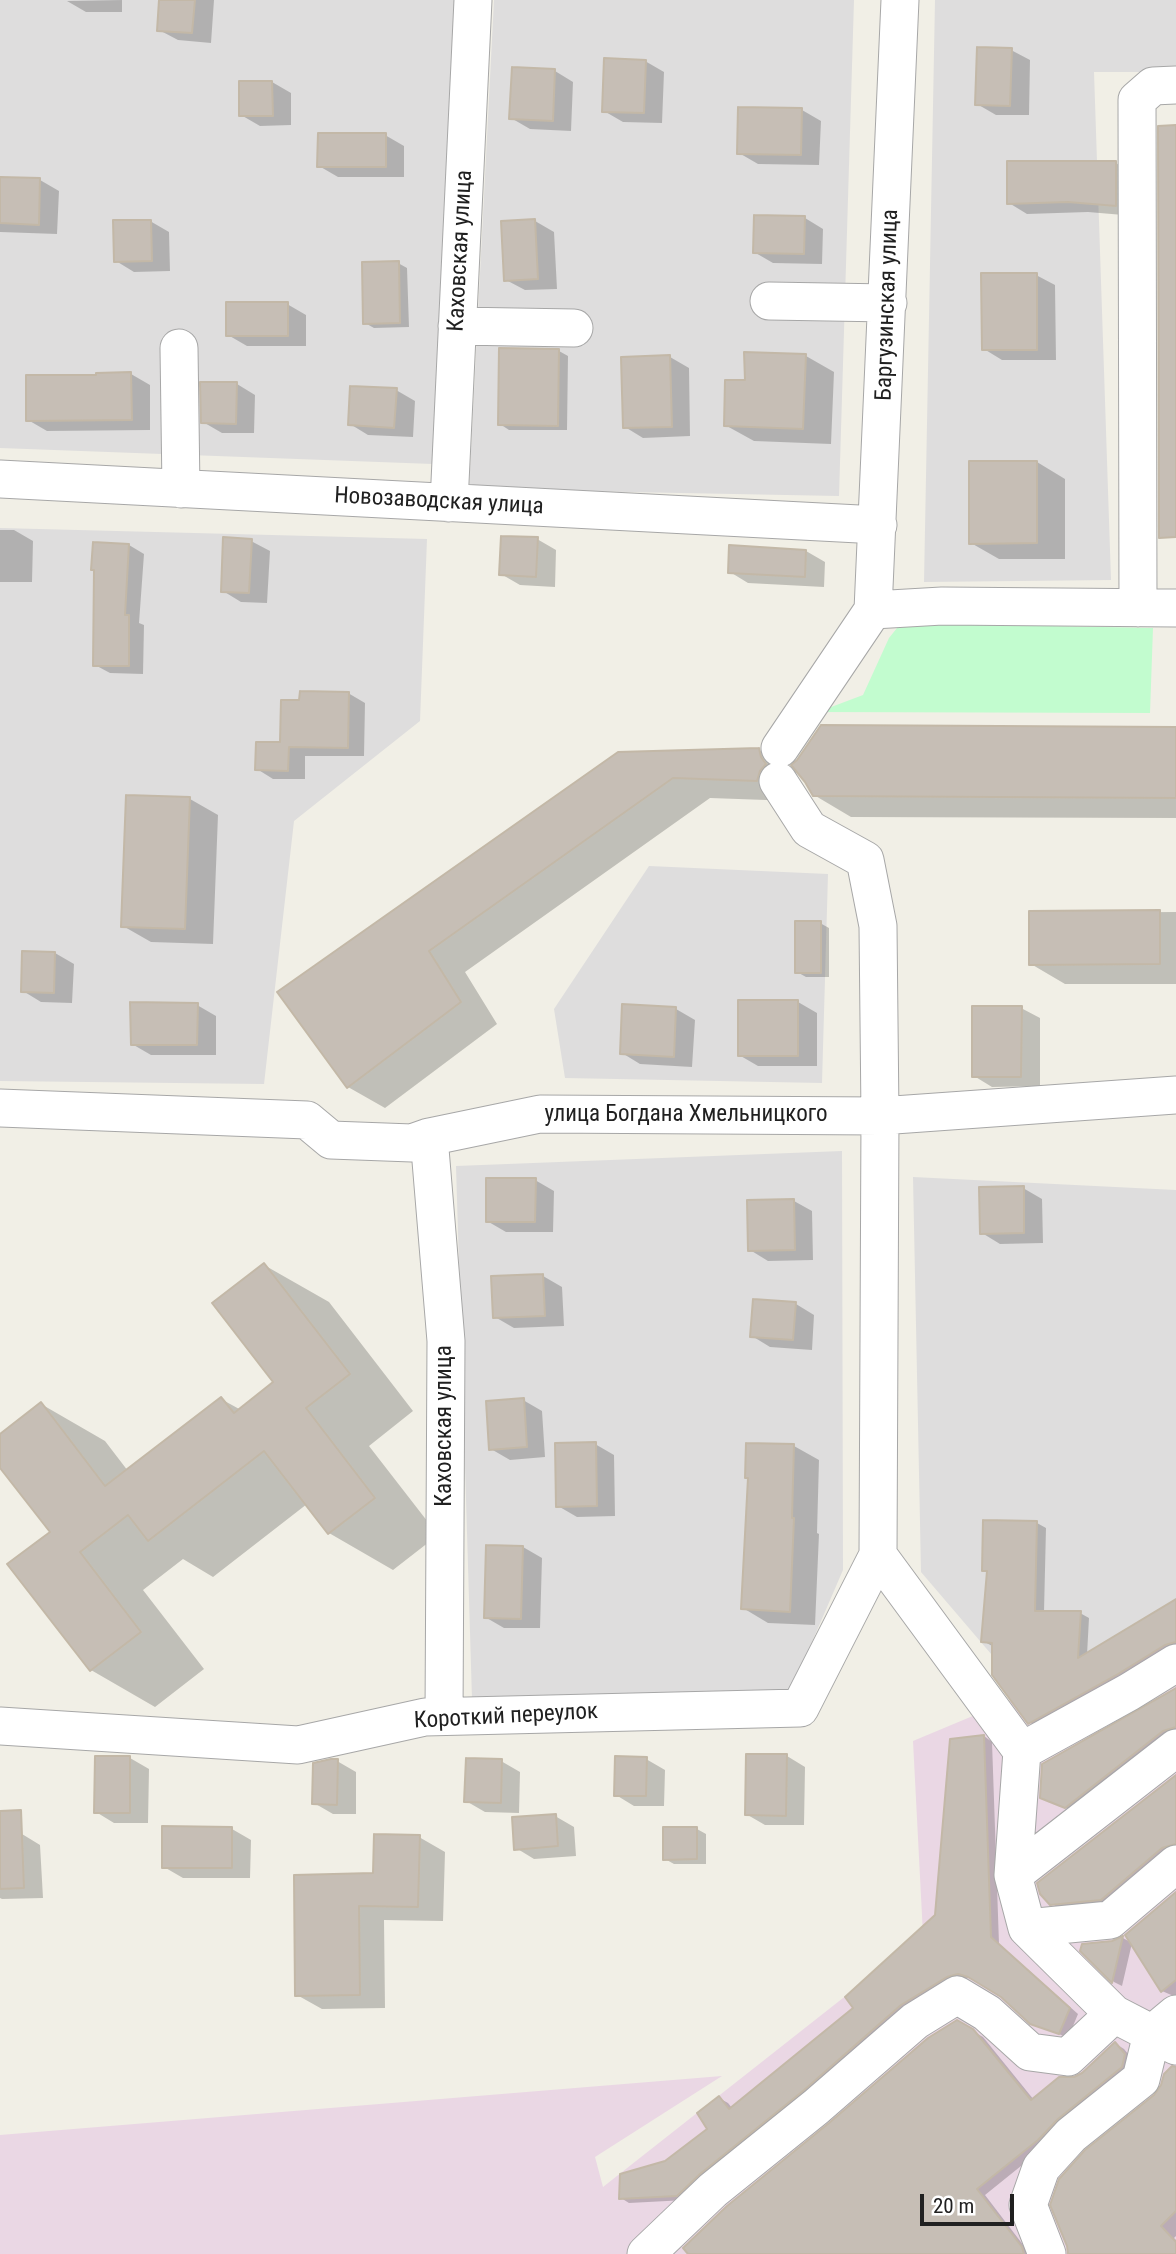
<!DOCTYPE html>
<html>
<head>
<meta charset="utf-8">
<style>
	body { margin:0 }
	#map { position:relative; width:1176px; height:2254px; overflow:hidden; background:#f1efe6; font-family:"Roboto Condensed",sans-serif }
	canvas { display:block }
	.scale { position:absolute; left:920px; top:2194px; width:94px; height:32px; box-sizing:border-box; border:4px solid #202020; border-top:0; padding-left:9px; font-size:21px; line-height:24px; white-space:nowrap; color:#202020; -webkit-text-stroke:5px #fff; paint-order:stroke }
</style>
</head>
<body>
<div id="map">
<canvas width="1176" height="2254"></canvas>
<div class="scale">20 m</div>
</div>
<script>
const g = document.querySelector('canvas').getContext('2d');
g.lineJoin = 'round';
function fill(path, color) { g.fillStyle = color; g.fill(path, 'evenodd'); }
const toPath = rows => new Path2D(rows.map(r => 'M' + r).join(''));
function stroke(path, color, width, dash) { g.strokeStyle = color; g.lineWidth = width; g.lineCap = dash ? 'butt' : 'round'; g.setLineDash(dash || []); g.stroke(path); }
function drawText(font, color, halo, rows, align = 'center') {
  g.font = font + ' "Roboto Condensed",sans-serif'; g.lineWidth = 6; g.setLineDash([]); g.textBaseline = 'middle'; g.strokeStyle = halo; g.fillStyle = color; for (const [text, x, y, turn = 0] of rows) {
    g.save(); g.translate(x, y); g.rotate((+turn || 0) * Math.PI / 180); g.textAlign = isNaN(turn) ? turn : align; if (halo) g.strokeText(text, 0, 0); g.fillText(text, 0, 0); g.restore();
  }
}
fill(toPath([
	[0,0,459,0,433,464,0,448],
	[494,0,854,0,839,496,469,489],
	[935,0,1176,0,1176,72,1094,72,1111,580,924,582],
	[0,528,427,539,420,721,294,821,264,1084,0,1081],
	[649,866,828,874,822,1083,565,1078,554,1009],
	[842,1151,843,1570,790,1693,472,1699,456,1166],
	[913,1177,1176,1190,1176,1617,1027,1696,921,1572]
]), '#dedddd');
fill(toPath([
	[1176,1631,1176,2246,1164,2254,0,2254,0,2135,722,2076,595,2157,603,2187,923,1935,913,1741]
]), '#ead7e4');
fill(toPath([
	[901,623,1153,628,1150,713,818,712,863,695,889,638]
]), '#c2fccf');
fill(toPath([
	[122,0,122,12,86,12,67,1],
	[161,0,214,0,211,43,178,40,159,30],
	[1011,50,1030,60,1029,115,996,115,977,104],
	[645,61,664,72,662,123,623,122,604,111],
	[555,71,573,82,571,131,530,129,511,118],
	[272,82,291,93,291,125,260,126,241,115],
	[802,110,821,121,819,165,758,164,739,153],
	[385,135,404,146,404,177,338,177,319,166],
	[1116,163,1134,174,1135,216,1088,212,1027,214,1009,203],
	[0,179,40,180,59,191,57,234,0,232],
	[805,218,823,229,822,264,773,263,754,252],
	[150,221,169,232,170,271,134,272,116,261],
	[535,221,554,232,557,289,525,290,506,280],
	[398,263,407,268,409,327,374,328,365,323],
	[1036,275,1055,285,1056,360,1002,360,984,349],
	[287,304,306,315,306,346,247,346,228,335],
	[559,351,568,356,567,430,509,430,500,424],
	[806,356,834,372,831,444,754,441,725,425,746,382],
	[670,357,689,368,690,436,643,438,625,427],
	[131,374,150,385,150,430,47,431,28,420],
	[237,384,255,395,254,433,222,433,203,422],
	[396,390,415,401,413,437,368,435,350,424],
	[1037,462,1065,479,1065,559,999,559,971,543],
	[0,530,14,530,33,541,32,582,0,582],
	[537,539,556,550,555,587,520,585,501,574],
	[251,541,270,551,267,603,241,602,223,591],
	[129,545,144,554,139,623,144,625,143,674,110,673,95,665],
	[731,547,806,551,825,562,824,587,748,583,730,572],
	[348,693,365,703,364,756,305,756,305,779,273,779,257,769,282,744,301,702],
	[1176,729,1176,818,851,817,814,795],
	[759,750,796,771,797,779,794,801,710,798,465,972,497,1024,385,1108,348,1087,279,992,618,754],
	[190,799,218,815,213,944,151,942,123,926],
	[1176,912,1176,984,1065,984,1031,964,1030,913],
	[820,923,829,928,829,977,806,977,797,972],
	[55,953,74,964,72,1003,41,1002,23,991],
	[798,1002,817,1013,817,1066,758,1066,739,1055],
	[197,1005,216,1016,216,1055,151,1055,132,1044],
	[624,1006,676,1009,695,1020,692,1067,640,1064,622,1053],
	[1021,1008,1040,1018,1040,1086,992,1087,974,1076],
	[535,1180,554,1191,553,1232,506,1232,487,1221],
	[1023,1188,1042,1199,1043,1243,1000,1244,982,1233],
	[794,1201,812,1211,813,1260,768,1261,750,1250],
	[264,1265,329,1302,413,1411,369,1446,438,1535,393,1570,329,1533,307,1504,213,1577,183,1559,143,1590,204,1669,155,1707,91,1670,52,1533,0,1465,0,1436,41,1404,105,1441,128,1471,221,1399,241,1410,276,1382],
	[543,1276,562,1287,564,1326,514,1328,495,1317],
	[796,1304,814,1315,812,1350,770,1347,752,1336],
	[523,1400,542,1411,545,1457,510,1460,491,1449],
	[595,1444,614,1455,615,1516,577,1517,558,1506],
	[794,1446,819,1460,817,1533,819,1534,815,1625,768,1623,743,1608],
	[1037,1523,1046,1528,1044,1612,1080,1613,1089,1618,1087,1655,1176,1601,1176,1649,1038,1728,1029,1722,994,1647,983,1641,989,1573,984,1570],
	[523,1547,542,1558,540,1628,504,1628,485,1617],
	[1176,1690,1176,1734,1075,1812,1051,1802],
	[984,1736,992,1742,999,1944,1078,2014,1068,2038,1031,2022,1002,1996,978,1981,968,1978,956,1981,686,2200,629,2203,621,2198,709,2129,719,2098,728,2103,732,2108,855,2008,937,1916],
	[787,1756,805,1767,804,1825,765,1825,746,1814],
	[130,1758,149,1769,148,1823,114,1823,96,1812],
	[646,1759,665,1770,664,1806,634,1806,616,1795],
	[337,1761,356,1772,356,1814,333,1814,314,1803],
	[501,1761,520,1772,519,1813,485,1812,466,1801],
	[1176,1777,1176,1850,1111,1904,1060,1909,1051,1903],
	[555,1816,574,1827,576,1856,534,1859,516,1848],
	[665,1828,697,1829,706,1834,706,1864,674,1864,665,1859],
	[232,1829,251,1840,250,1878,183,1878,164,1867],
	[22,1834,40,1845,43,1898,2,1899,0,1898,0,1835],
	[419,1837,445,1852,443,1921,384,1920,385,2008,322,2009,297,1995,375,1875],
	[1176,1894,1176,1997,1162,1991],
	[1123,1938,1132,1943,1122,1986,1114,1982,1082,1950],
	[957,2022,983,2037,1034,2100,1083,2074,1116,2044,1124,2049,1134,2061,1047,2145,985,2195,1030,2254,690,2254],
	[1176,2067,1176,2236,1174,2238,1176,2240,1176,2254,1069,2254,1155,2097]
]), '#0003');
const building = toPath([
	[159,0,195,0,192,33,157,31,159,0],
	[977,47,1012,48,1010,106,975,105,977,47],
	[604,58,646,60,644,113,602,112,604,58],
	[512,67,555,69,553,121,509,119,512,67],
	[239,81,272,81,273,116,239,116,239,81],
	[738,107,802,108,801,155,737,154,738,107],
	[1176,125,1176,537,1159,538,1158,126,1176,125],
	[318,133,386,133,386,167,317,167,318,133],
	[1007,161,1116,161,1116,206,1068,202,1007,204,1007,161],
	[0,177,40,178,39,225,0,223,0,177],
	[754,215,805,216,804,254,753,253,754,215],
	[535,219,538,279,504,281,501,221,535,219],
	[113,220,151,220,152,261,114,262,113,220],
	[399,261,400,323,363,324,362,262,399,261],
	[981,273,1037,273,1037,350,982,350,981,273],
	[226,302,288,302,288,336,226,336,226,302],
	[499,348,559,349,558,426,498,425,499,348],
	[744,352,806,354,803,429,724,426,725,380,745,380,744,352],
	[670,355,672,427,623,428,621,357,670,355],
	[131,372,132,420,26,421,26,375,96,375,96,373,131,372],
	[200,382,237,382,236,424,201,423,200,382],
	[350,386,397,388,394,428,348,425,350,386],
	[969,461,1037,461,1037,543,969,544,969,461],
	[501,536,538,537,536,577,499,575,501,536],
	[223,537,252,539,249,593,221,592,223,537],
	[93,542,129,544,125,615,129,615,129,666,93,666,94,570,91,570,93,542],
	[729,545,806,550,805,577,728,573,729,545],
	[300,691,349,692,348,748,289,747,288,771,255,770,256,742,280,742,281,700,299,700,300,691],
	[821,725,1176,727,1176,798,813,796,805,782,791,765,797,760,821,725],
	[759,748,761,757,766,764,760,771,757,781,673,778,429,951,461,1002,347,1088,277,992,618,752,759,748],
	[126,795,190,797,185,929,121,927,126,795],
	[1160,910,1160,964,1029,965,1029,911,1160,910],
	[795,921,821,921,821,973,795,973,795,921],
	[22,951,55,952,54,993,21,992,22,951],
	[738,1000,798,1000,798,1056,738,1056,738,1000],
	[130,1002,198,1003,197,1045,131,1045,130,1002],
	[622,1004,676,1007,674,1057,620,1054,622,1004],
	[972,1006,1022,1006,1021,1077,972,1077,972,1006],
	[486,1178,536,1178,535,1222,486,1222,486,1178],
	[1024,1186,1024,1233,980,1234,979,1187,1024,1186],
	[794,1199,795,1250,748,1251,747,1200,794,1199],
	[264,1263,350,1374,306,1408,375,1498,328,1534,264,1451,148,1541,128,1515,80,1552,141,1632,90,1671,7,1564,50,1532,0,1468,0,1434,41,1402,105,1486,221,1397,234,1413,273,1382,212,1303,264,1263],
	[543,1274,545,1316,493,1318,491,1276,543,1274],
	[753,1299,796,1302,793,1340,750,1337,753,1299],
	[524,1398,527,1447,489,1450,486,1401,524,1398],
	[596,1442,597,1506,556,1507,555,1443,596,1442],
	[746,1443,794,1444,792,1518,794,1518,790,1612,741,1609,748,1478,745,1478,746,1443],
	[983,1520,1037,1521,1035,1611,1081,1611,1078,1658,1176,1599,1176,1642,1165,1645,1118,1674,1028,1724,992,1675,992,1643,981,1642,987,1571,982,1571,983,1520],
	[486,1545,523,1546,521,1619,484,1618,486,1545],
	[1176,1688,1176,1727,1163,1731,1065,1808,1040,1798,1042,1764,1176,1688],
	[984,1735,991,1937,1070,2008,1059,2034,1030,2024,1001,1997,968,1977,958,1974,947,1977,901,2005,803,2091,700,2174,677,2196,619,2199,620,2174,665,2161,707,2129,697,2113,719,2096,729,2109,853,2008,845,1997,935,1915,950,1739,984,1735],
	[746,1754,787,1754,786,1816,745,1815,746,1754],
	[95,1756,130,1756,130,1813,94,1813,95,1756],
	[615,1756,647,1757,646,1796,614,1796,615,1756],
	[466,1758,502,1759,501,1803,464,1802,466,1758],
	[331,1759,338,1759,337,1805,312,1804,313,1763,331,1759],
	[1176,1775,1176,1844,1162,1848,1101,1900,1050,1905,1040,1894,1037,1883,1176,1775],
	[21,1810,24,1888,0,1889,0,1811,21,1810],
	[556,1814,558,1846,514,1850,512,1817,556,1814],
	[162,1826,232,1827,232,1868,162,1868,162,1826],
	[663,1827,697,1827,697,1859,663,1860,663,1827],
	[374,1834,420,1835,418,1907,359,1906,360,1995,295,1996,294,1875,373,1873,374,1834],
	[1176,1892,1176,1980,1161,1992,1125,1935,1176,1892],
	[1123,1936,1112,1983,1080,1951,1082,1944,1112,1941,1123,1936],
	[957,2020,973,2029,1031,2100,1059,2077,1074,2077,1082,2073,1115,2042,1125,2054,1122,2067,1058,2119,1038,2140,977,2189,1022,2247,1024,2254,688,2254,683,2248,727,2206,829,2123,928,2038,957,2020],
	[1172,2066,1176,2067,1176,2211,1161,2226,1176,2242,1176,2254,1068,2254,1067,2246,1050,2205,1059,2179,1085,2150,1154,2095,1161,2085,1164,2074,1172,2066]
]);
fill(building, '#c6beb5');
stroke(building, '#c3b8a7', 2);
const minor = toPath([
	[769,301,888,303],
	[457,326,574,328],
	[179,348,181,489],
	[0,479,878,525],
	[449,503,473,0],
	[1138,608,1137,100,1153,86,1176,85],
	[873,610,900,0],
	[873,610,942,606,1176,608],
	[780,748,873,610],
	[778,781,809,829,865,860,878,926,880,1116,1176,1095],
	[0,1108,307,1120,331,1140,412,1143,429,1137,540,1114,880,1116,878,1555,1022,1751,1013,1875,1027,1928,1114,2014,1176,2046],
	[429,1137,446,1341,444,1716],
	[0,1726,298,1745,425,1717,800,1708,878,1555],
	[1022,1751,1129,1692,1176,1663],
	[1013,1875,1176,1748],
	[1027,1928,1110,1920,1176,1864],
	[646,2254,713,2190,816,2107,915,2021,957,1995,987,2013,1030,2052,1068,2057,1114,2014],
	[1047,2254,1028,2205,1041,2168,1071,2135,1141,2079,1152,2034,1176,2014]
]);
stroke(minor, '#a7a7a7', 39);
stroke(minor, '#fff', 37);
drawText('23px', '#202020', '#fff', [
	["Каховская улица",461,251,-87],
	["Баргузинская улица",888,305,-88],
	["Новозаводская улица",439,502,3],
	["улица Богдана Хмельницкого",686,1115],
	["Каховская улица",445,1426,-90],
	["Короткий переулок",506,1717,-3]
]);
</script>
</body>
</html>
